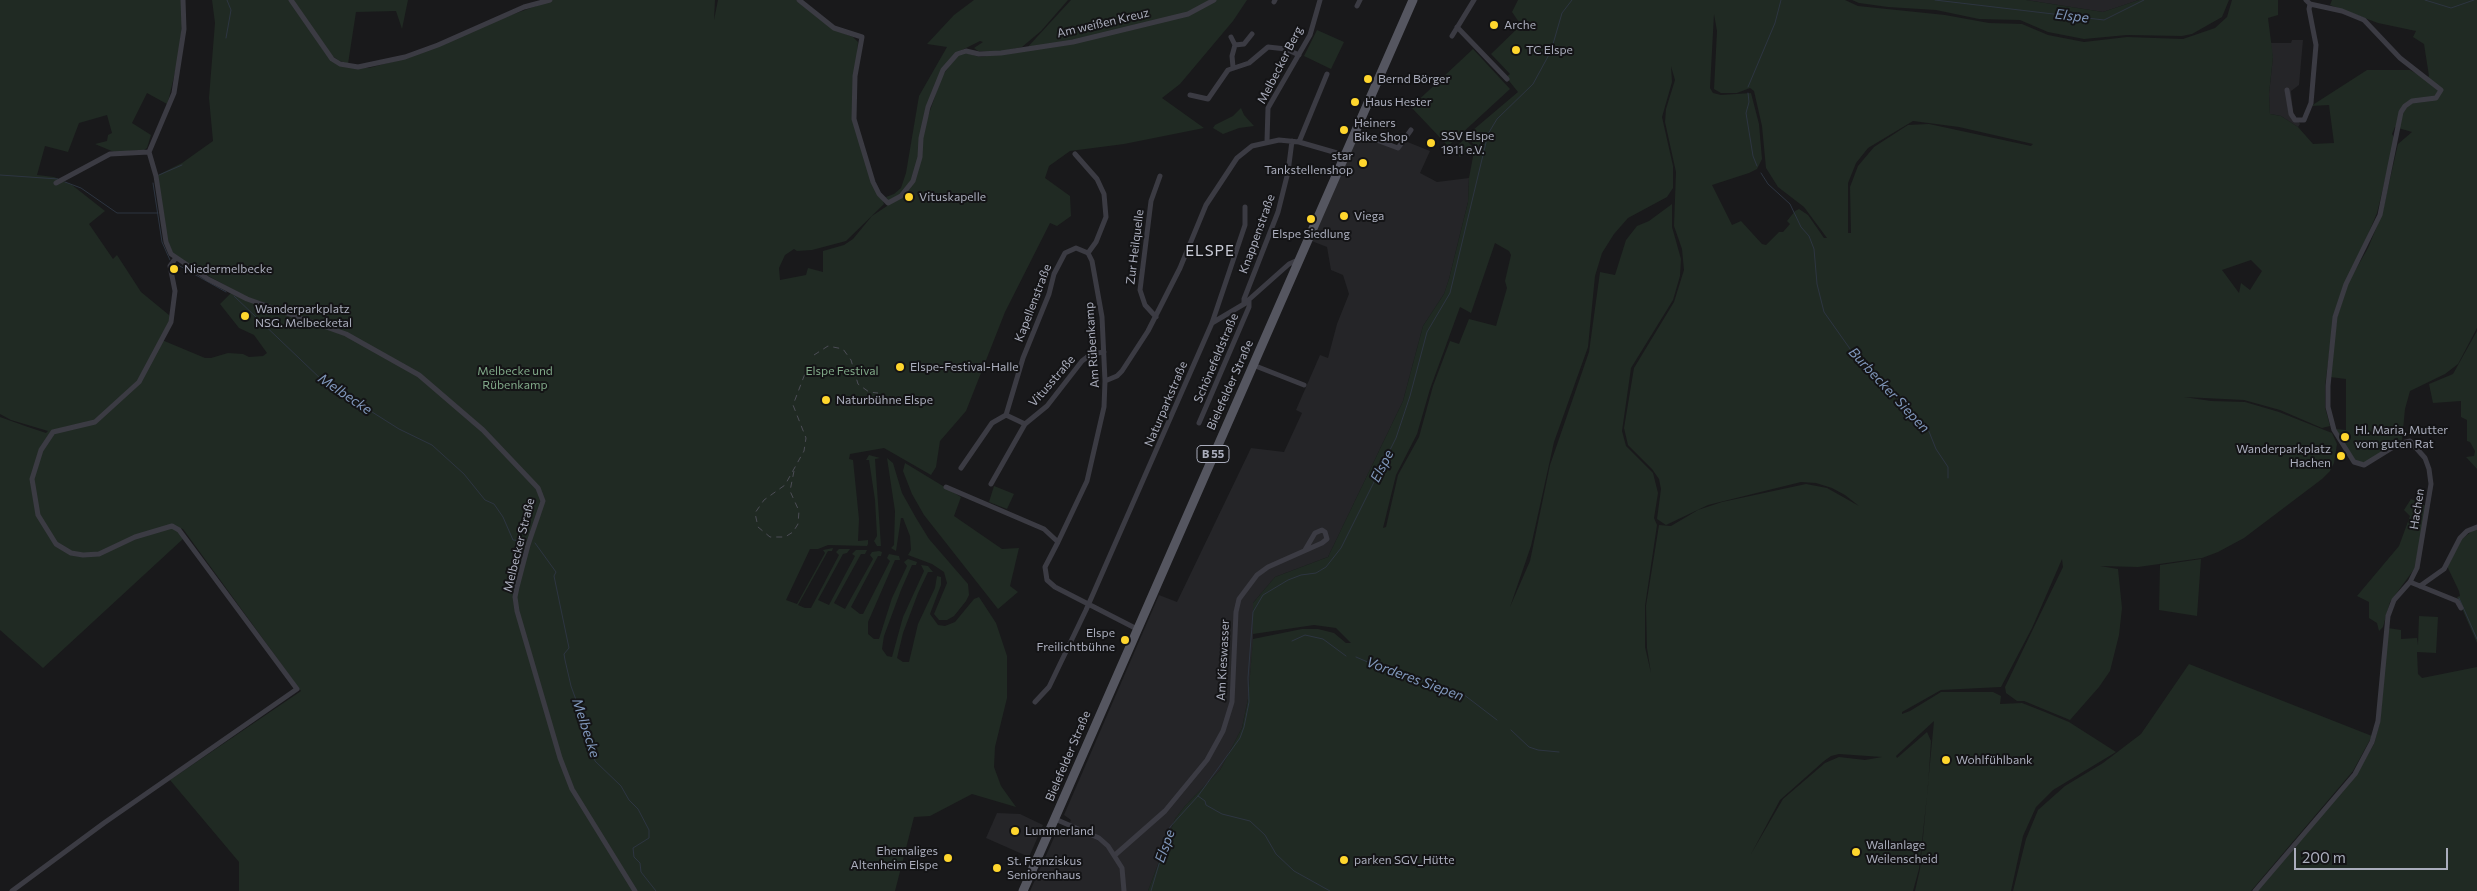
<!DOCTYPE html>
<html>
<head>
<meta charset="utf-8">
<style>
	body { margin:0 }
	#map { position:relative; width:2477px; height:891px; overflow:hidden; background:#19191b; font-family:Commissioner,sans-serif }
	canvas { display:block }
	.scale { position:absolute; left:2294px; top:848px; width:154px; height:22px; box-sizing:border-box; border:2px solid #aaadbc; border-top:0; padding-left:6px; font-size:15px; line-height:18px; white-space:nowrap; color:#aaadbc; -webkit-text-stroke:4px #141416; paint-order:stroke }
</style>
</head>
<body>
<div id="map">
<canvas width="2477" height="891"></canvas>
<div class="scale">200 m</div>
</div>
<script>
const g = document.querySelector('canvas').getContext('2d');
g.lineJoin = 'round';
function fill(path, color) { g.fillStyle = color; g.fill(path, 'evenodd'); }
const toPath = rows => new Path2D(rows.map(r => 'M' + r).join(''));
function stroke(path, color, width, dash) { g.strokeStyle = color; g.lineWidth = width; g.lineCap = dash ? 'butt' : 'round'; g.setLineDash(dash || []); g.stroke(path); }
function drawText(font, color, halo, rows, align = 'center') {
  g.font = font + ' Commissioner,sans-serif'; g.lineWidth = 4; g.setLineDash([]); g.textBaseline = 'middle'; g.strokeStyle = halo; g.fillStyle = color; for (const [text, x, y, turn = 0] of rows) {
    g.save(); g.translate(x, y); g.rotate((+turn || 0) * Math.PI / 180); g.textAlign = isNaN(turn) ? turn : align; if (halo) g.strokeText(text, 0, 0); g.fillText(text, 0, 0); g.restore();
  }
}
fill(toPath([
	[2026,0,2139,0,2103,12],
	[2292,40,2303,40,2299,85,2291,91,2293,112,2300,124,2298,127,2281,116,2270,114,2269,94,2273,57,2269,43,2291,43],
	[1357,135,1398,149,1405,141,1430,151,1420,173,1437,182,1469,178,1468,202,1449,279,1444,294,1423,326,1403,401,1328,557,1275,577,1253,603,1253,647,1248,699,1242,728,1220,770,1185,806,1175,819,1148,891,1030,891,1057,831,1067,829,1071,820,1064,815,1159,595,1177,602,1251,448,1284,452,1302,413,1296,410,1320,355,1328,358,1337,324,1349,294,1343,275,1331,270,1327,247,1309,240],
	[997,813,1020,814,1043,825,1029,857,986,838]
]), '#252528');
fill(toPath([
	[0,0,181,0,183,14,179,55,169,98,167,104,147,93,132,123,151,135,147,148,144,150,114,152,95,144,107,141,108,135,112,133,107,115,79,123,68,152,45,146,37,175,54,177,72,185,105,211,89,224,113,259,117,255,141,292,169,315,171,318,162,340,205,358,211,358,228,353,243,354,249,357,263,356,267,353,254,335,239,328,220,304,234,290,183,262,173,253,167,240,158,184,158,175,182,163,213,141,209,98,215,23,212,0,290,0,324,51,351,68,369,68,395,61,486,24,553,0,715,0,714,20,718,0,796,0,836,30,853,37,858,42,853,114,860,144,884,204,846,241,812,250,797,251,794,249,785,255,779,268,780,280,806,275,808,268,823,272,823,251,844,245,853,239,872,216,887,206,888,200,886,197,894,194,901,188,906,173,919,96,947,47,927,44,954,15,974,0,1068,0,1041,31,1022,47,999,52,978,51,974,48,983,42,980,41,960,51,940,73,924,128,942,76,957,56,966,53,980,57,1025,50,1071,0,1247,0,1233,21,1180,84,1162,98,1204,128,1124,144,1070,151,1049,166,1045,178,1070,196,1071,216,1057,226,1050,223,1005,312,966,411,940,441,936,467,931,475,884,448,850,454,849,459,853,460,859,519,858,541,868,540,868,544,867,546,828,545,818,549,810,549,786,600,797,604,825,553,823,550,833,548,832,551,828,551,798,605,805,608,811,608,839,555,836,552,839,549,850,549,847,553,843,554,818,600,829,605,855,556,852,554,856,550,867,550,865,554,861,554,834,603,845,609,873,559,870,555,872,552,879,551,882,552,881,556,878,556,851,607,860,614,863,614,890,561,887,558,889,554,899,556,900,560,895,560,868,622,868,634,874,639,879,639,892,598,907,566,904,562,908,559,917,562,916,565,912,565,901,590,884,636,882,649,887,656,892,657,903,617,924,571,921,565,928,566,933,572,928,572,918,593,903,633,897,658,903,662,909,662,918,624,935,588,937,576,941,577,941,585,930,614,938,625,945,626,955,622,974,599,979,597,996,623,1007,656,1007,698,995,747,994,767,1001,786,1016,807,972,794,930,816,914,817,895,891,239,891,239,862,170,780,301,691,183,529,180,528,184,538,43,668,0,630,0,417,28,427,46,433,48,431,11,420,0,414],
	[293,0,408,0,402,29,396,11,356,12,348,64,333,58],
	[1518,0,1845,0,1858,6,1945,15,1989,23,2022,24,2048,35,2084,42,2127,37,2183,39,2215,28,2227,17,2232,0,2278,0,2278,15,2268,18,2273,57,2269,94,2270,114,2281,116,2298,127,2313,144,2334,143,2329,105,2311,106,2367,70,2410,70,2426,79,2429,76,2424,44,2413,37,2416,31,2378,23,2330,5,2332,0,2477,0,2477,328,2458,364,2445,374,2410,391,2405,409,2402,440,2368,462,2359,463,2351,457,2336,429,2346,430,2346,379,2330,377,2337,317,2348,283,2368,248,2382,214,2398,144,2412,132,2395,127,2392,134,2395,139,2377,213,2334,316,2325,386,2325,407,2330,426,2322,428,2280,410,2244,400,2184,397,2211,401,2245,402,2279,412,2332,433,2337,444,2334,463,2330,471,2322,479,2244,538,2218,552,2202,558,2138,567,2100,566,2118,569,2122,608,2119,635,2110,671,2099,687,2070,720,2024,701,2017,701,2006,693,2005,687,2063,567,2062,559,2032,628,2001,687,1941,690,1902,712,1902,714,1910,711,1941,692,1993,692,2001,696,2000,704,2022,703,2045,712,2069,722,2116,752,2053,790,2036,807,2023,836,2011,891,1915,891,1920,869,1934,721,1896,756,1897,758,1927,732,1931,741,1928,786,1919,869,1913,891,1148,891,1175,819,1185,806,1220,770,1242,728,1248,699,1253,639,1302,629,1318,629,1334,633,1346,643,1351,643,1336,628,1314,625,1253,634,1253,603,1275,577,1328,557,1403,401,1423,326,1444,294,1449,279,1468,202,1469,178,1475,146,1466,136,1518,92,1506,77,1510,74,1491,54,1521,25,1512,12],
	[1714,14,1717,31,1714,89,1721,93,1737,93,1750,88,1754,91,1762,126,1766,168,1778,187,1804,207,1827,238,1824,238,1808,215,1799,209,1795,211,1787,221,1790,224,1783,232,1779,232,1766,245,1762,244,1741,221,1732,225,1712,185,1749,173,1757,169,1762,159,1759,124,1751,93,1721,95,1713,93,1710,88],
	[1671,66,1675,80,1666,109,1665,122,1676,172,1674,226,1682,249,1684,270,1674,302,1634,368,1624,428,1628,445,1652,469,1659,479,1661,489,1657,519,1666,525,1708,505,1801,482,1816,483,1832,488,1845,495,1859,506,1827,488,1806,484,1722,502,1698,510,1671,526,1659,525,1646,606,1647,648,1651,673,1645,647,1645,606,1657,525,1654,518,1658,493,1653,473,1626,446,1622,431,1631,368,1673,300,1680,276,1681,259,1672,227,1672,204,1649,221,1637,226,1626,240,1615,275,1600,272,1589,352,1550,465,1530,561,1510,607,1531,546,1554,442,1588,347,1595,276,1602,253,1614,234,1628,218,1667,197,1673,188,1673,166,1662,117,1672,82],
	[1913,121,1959,127,2033,144,2031,146,1929,124,1908,125,1874,147,1858,166,1850,187,1851,233,1848,233,1848,183,1856,163,1868,148],
	[1495,243,1509,251,1511,255,1505,281,1507,288,1496,326,1469,319,1459,344,1450,341,1433,386,1419,437,1398,475,1386,527,1383,528,1396,475,1417,434,1430,389,1460,307,1471,313],
	[2251,260,2262,271,2250,290,2241,283,2239,293,2222,270],
	[1839,754,1882,757,1865,760,1839,757,1825,763,1783,799,1751,854,1780,800,1824,761,1831,756],
	[1852,0,2026,0,2103,12,2139,0,2229,0,2222,17,2192,34,2182,36,2127,35,2084,39,2048,32,2020,20,1979,19,1936,10,1888,7,1859,3],
	[1317,30,1344,42,1331,69,1304,56],
	[1473,49,1510,89,1448,146,1411,107],
	[1241,108,1244,115,1254,126,1239,128,1223,134,1213,128,1215,125,1233,116],
	[1465,139,1472,146,1460,157,1453,149],
	[2477,331,2477,469,2466,457,2474,456,2475,451,2470,442,2467,441,2467,420,2461,417,2461,401,2433,403,2429,384,2453,374],
	[869,455,880,458,875,459,881,546,877,546,874,541,877,536,875,500,869,460,866,460],
	[887,458,893,463,902,493,916,518,929,539,968,584,969,595,966,601,954,616,947,620,939,620,934,614,947,583,944,572,932,564,908,555,911,550,910,536,903,518,901,518,896,551,891,548,894,545,895,511],
	[905,463,961,497,954,516,1002,549,1019,548,1010,586,1018,592,998,609,924,515,912,494,903,471],
	[994,486,1014,494,1007,509,989,502],
	[2411,499,2426,506,2415,568,2390,602,2383,627,2379,631,2377,623,2369,618,2369,602,2357,596,2399,546,2410,516,2404,510],
	[2477,527,2477,643,2457,597,2460,596,2459,591,2447,566,2462,539],
	[2201,559,2197,616,2159,610,2160,565],
	[2419,616,2438,617,2436,653,2417,652,2418,674,2422,678,2477,667,2477,891,2257,891,2356,775,2374,744,2380,722,2388,628,2401,630,2401,639,2417,638,2418,645],
	[2189,664,2372,736,2353,771,2251,891,2013,891,2026,839,2038,810,2065,786,2103,763,2141,734]
]), '#202a23');
stroke(toPath([
	[1935,0,2104,20,2144,0],
	[2425,0,2451,8,2474,0],
	[226,38,231,10,227,0],
	[1748,87,1775,23,1781,0],
	[1748,93,1749,102,1746,113,1753,156,1757,166],
	[1761,173,1768,184,1790,204,1801,227,1809,236,1814,249,1817,284,1824,312,1860,363,1875,371,1887,390,1892,391,1928,429,1936,449,1948,467,1948,478],
	[0,175,58,179],
	[159,175,182,165],
	[65,182,81,188,117,213,158,213],
	[153,183,162,242,170,260],
	[178,265,226,292],
	[234,296,323,381,399,429,432,445,464,474,485,500,494,504,503,517,513,540,524,541],
	[535,543,556,572,554,576,569,648,564,654,565,660,571,686,580,711,586,720,595,761,621,786,629,800,638,809,649,830,649,838,633,848,634,857,640,863,641,872,656,891],
	[2459,598,2477,639],
	[1292,641,1305,635,1323,639,1346,656],
	[1356,657,1398,675,1422,680,1463,694,1497,720],
	[1511,730,1529,747,1538,750,1559,752],
	[1198,796,1205,801,1206,805,1222,814,1250,821,1265,835,1276,854,1294,871,1330,891],
	[1151,891,1170,827,1198,796,1240,738,1244,727,1249,702,1248,678,1253,612,1263,595,1288,580,1301,575,1316,573,1326,567,1341,548,1396,438,1410,396,1427,332,1450,293,1488,134,1497,119,1533,84,1551,51,1562,13,1572,0]
]), '#2d3541', 1);
stroke(toPath([
	[183,0,184,29,174,93,149,152,156,176,166,242,171,254,208,279,247,299,346,334,419,375,483,430,538,488,543,501,528,545,517,587,515,597,517,611,560,758,572,789,635,891],
	[291,0,332,59,340,64,358,67,405,57,438,45,524,7,550,0],
	[799,0,834,28,862,37,855,76,854,119,873,182,879,194,888,203,901,196,913,181,920,157,921,138,928,107,943,70,957,54,966,51,979,54,1001,53,1073,42,1188,14,1214,0],
	[1274,2,1275,0],
	[1357,6,1360,0],
	[1457,27,1507,79],
	[1452,36,1474,0],
	[1231,37,1235,45],
	[1233,67,1232,56,1235,45,1244,44,1252,34],
	[2287,90,2291,114,2295,120,2304,120,2311,103,2316,45,2309,9,2310,4],
	[1190,95,1208,99,1228,70,1249,63,1268,47,1286,49,1299,55],
	[1355,132,1398,148,1411,130],
	[1267,141,1268,108,1310,35,1320,0],
	[1299,142,1327,74],
	[56,183,110,154,149,152],
	[1244,304,1244,299,1278,212,1288,172,1292,141],
	[1156,317,1145,305,1140,290,1151,201,1160,176],
	[1212,323,1244,304,1289,264,1298,260],
	[1253,365,1304,385],
	[1105,381,1117,376,1122,371,1148,331,1180,268,1206,205,1237,158,1252,146,1279,140,1299,142,1344,155],
	[1006,415,1025,424],
	[1199,423,1249,307,1249,300],
	[961,468,992,423,1006,415,1023,358,1049,294,1054,274,1065,253,1076,248,1088,253],
	[991,484,1025,424,1047,406,1082,361,1091,354,1104,352],
	[946,487,1044,529,1058,542,1045,567,1047,580,1055,587,1137,629],
	[1058,542,1087,481,1104,407,1105,381,1102,317,1092,261,1088,253,1096,242,1106,217,1104,194,1097,179,1075,154],
	[2410,582,2457,601,2461,608],
	[2420,586,2444,569,2460,538,2467,531,2477,527],
	[1035,702,1049,687,1086,610,1212,323,1245,225,1245,207],
	[1055,819,1099,838,1108,846,1122,868,1124,891],
	[1115,855,1165,811,1207,760,1223,731,1232,702,1236,612,1239,599,1257,575,1268,567,1322,543,1327,539,1325,532,1322,530,1315,533,1305,550],
	[12,891,104,823,297,689,179,530,172,526,135,537,99,554,83,555,71,553,56,544,38,515,32,479,41,450,53,432,95,422,139,382,171,322,175,291,170,266,175,259],
	[2255,891,2355,774,2372,742,2378,721,2388,616,2394,600,2410,582,2417,568,2431,484,2429,469,2425,458,2410,441,2398,444,2364,465,2354,462,2334,430,2328,407,2328,386,2335,317,2346,284,2380,215,2401,112,2405,106,2412,101,2436,98,2441,90,2400,58,2364,20,2342,11,2310,4,2306,0]
]), '#3b3b43', 5);
stroke(toPath([
	[1023,891,1413,0]
]), '#555660', 9);
stroke(toPath([
	[814,355,828,346,843,349,851,360,858,384,869,392,878,393],
	[794,471,790,491,799,511,798,524,793,532,785,537,770,537,758,527,755,513,764,500,785,485,804,451,806,438,793,405,806,371]
]), '#4c4d56', 1, [6, 5]);
for (const [x, y, r, color] of [
	[1494,25,5,"#ffd62d"],
	[1516,50,5,"#ffd62d"],
	[1368,79,5,"#ffd62d"],
	[1355,102,5,"#ffd62d"],
	[1344,130,5,"#ffd62d"],
	[1431,143,5,"#ffd62d"],
	[1363,163,5,"#ffd62d"],
	[909,197,5,"#ffd62d"],
	[1344,216,5,"#ffd62d"],
	[1311,219,5,"#ffd62d"],
	[174,269,5,"#ffd62d"],
	[245,316,5,"#ffd62d"],
	[900,367,5,"#ffd62d"],
	[826,400,5,"#ffd62d"],
	[2345,437,5,"#ffd62d"],
	[2341,456,5,"#ffd62d"],
	[1125,640,5,"#ffd62d"],
	[1946,760,5,"#ffd62d"],
	[1015,831,5,"#ffd62d"],
	[1856,852,5,"#ffd62d"],
	[948,858,5,"#ffd62d"],
	[1344,860,5,"#ffd62d"],
	[997,868,5,"#ffd62d"]
]) { const dot = new Path2D(); dot.arc(x, y, r, 0, 2 * Math.PI); g.fillStyle = color; g.fill(dot); stroke(dot, '#141416', 2); }
for (const [x, y, w] of [
	[1213,454,32]
]) { const box = new Path2D(); box.roundRect(x - w / 2, y - 8.5, w, 17, 4); g.fillStyle = '#141416'; g.fill(box); stroke(box, '#aaadbc', 1); }
drawText('bold 11px', '#aaadbc', null, [
	["B 55",1213,454]
]);
drawText('12px', '#aaadbc', '#141416', [
	["Am weißen Kreuz",1103,23,-13],
	["Melbecker Berg",1280,65,-63],
	["Knappenstraße",1257,234,-70],
	["Zur Heilquelle",1135,247,-83],
	["Kapellenstraße",1033,303,-69],
	["Am Rübenkamp",1092,345,-94],
	["Schönefeldstraße",1216,358,-67],
	["Vitusstraße",1052,381,-49],
	["Bielefelder Straße",1230,385,-66],
	["Naturparkstraße",1166,404,-67],
	["Hachen",2417,509,-81],
	["Melbecker Straße",519,545,-76],
	["Am Kieswasser",1223,660,-87],
	["Bielefelder Straße",1068,756,-67]
]);
drawText('12px', '#aaadbc', '#141416', [
	["Arche",1504,25],
	["TC Elspe",1526,50],
	["Bernd Börger",1378,79],
	["Haus Hester",1365,102],
	["Heiners",1354,123],
	["Bike Shop",1354,137],
	["SSV Elspe",1441,136],
	["1911 e.V.",1441,150],
	["star",1353,156,"right"],
	["Tankstellenshop",1353,170,"right"],
	["Vituskapelle",919,197],
	["Viega",1354,216],
	["Elspe Siedlung",1311,234,"center"],
	["Niedermelbecke",184,269],
	["Wanderparkplatz",255,309],
	["NSG. Melbecketal",255,323],
	["Elspe-Festival-Halle",910,367],
	["Naturbühne Elspe",836,400],
	["Hl. Maria, Mutter",2355,430],
	["vom guten Rat",2355,444],
	["Wanderparkplatz",2331,449,"right"],
	["Hachen",2331,463,"right"],
	["Elspe",1115,633,"right"],
	["Freilichtbühne",1115,647,"right"],
	["Wohlfühlbank",1956,760],
	["Lummerland",1025,831],
	["Wallanlage",1866,845],
	["Weilenscheid",1866,859],
	["Ehemaliges",938,851,"right"],
	["Altenheim Elspe",938,865,"right"],
	["parken SGV_Hütte",1354,860],
	["St. Franziskus",1007,861],
	["Seniorenhaus",1007,875]
], 'left');
drawText('12px', '#80a888', '#141416', [
	["Melbecke und",515,371],
	["Rübenkamp",515,385],
	["Elspe Festival",842,371]
]);
drawText('italic 14px', '#7f96ba', '#141416', [
	["Elspe",2072,16,7],
	["Burbecker Siepen",1889,390,47],
	["Melbecke",345,394,34],
	["Elspe",1382,466,-63],
	["Vorderes Siepen",1415,679,20],
	["Melbecke",586,728,72],
	["Elspe",1165,846,-71]
]);
g.letterSpacing = '1px';
drawText('15px', '#cbcdd8', '#141416', [
	["ELSPE",1210,251]
]);
g.letterSpacing = '0px';
</script>
</body>
</html>
